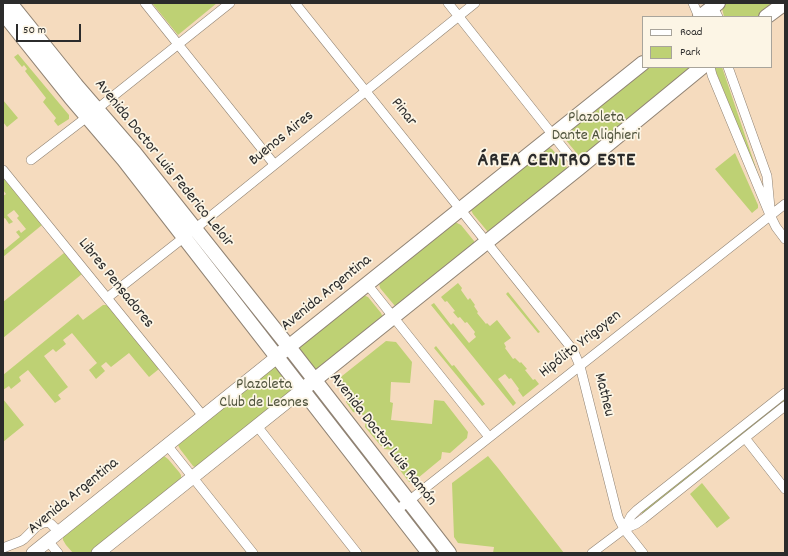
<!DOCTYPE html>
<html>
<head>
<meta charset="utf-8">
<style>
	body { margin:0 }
	#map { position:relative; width:788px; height:556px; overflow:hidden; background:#f5dbbe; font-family:Dekko,sans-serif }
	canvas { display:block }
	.frame { position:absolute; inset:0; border:4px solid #2b2b2b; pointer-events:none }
	.legend { position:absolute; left:642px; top:16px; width:130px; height:52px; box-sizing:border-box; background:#fcf5e5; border:1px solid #a8a49b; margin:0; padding:5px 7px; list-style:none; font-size:12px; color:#2b2b2b }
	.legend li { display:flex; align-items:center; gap:8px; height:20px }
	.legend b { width:20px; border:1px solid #a8a49b }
	.scale { position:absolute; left:16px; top:24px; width:65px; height:18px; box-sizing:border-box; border:2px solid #2b2b2b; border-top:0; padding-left:5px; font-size:12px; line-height:14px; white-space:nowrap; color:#2b2b2b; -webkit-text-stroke:3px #fcf5e5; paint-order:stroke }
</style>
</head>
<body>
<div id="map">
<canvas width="788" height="556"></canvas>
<div class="frame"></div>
<ul class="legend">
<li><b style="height:5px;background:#fff"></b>Road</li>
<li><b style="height:11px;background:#bed174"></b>Park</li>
</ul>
<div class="scale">50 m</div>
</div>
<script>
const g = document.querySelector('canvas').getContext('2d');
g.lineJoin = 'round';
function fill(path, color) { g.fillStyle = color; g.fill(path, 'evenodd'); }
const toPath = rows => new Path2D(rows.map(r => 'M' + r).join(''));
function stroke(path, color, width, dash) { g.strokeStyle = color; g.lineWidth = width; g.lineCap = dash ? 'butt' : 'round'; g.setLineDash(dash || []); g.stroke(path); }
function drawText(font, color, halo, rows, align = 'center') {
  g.font = font + ' Dekko,sans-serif'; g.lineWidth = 3.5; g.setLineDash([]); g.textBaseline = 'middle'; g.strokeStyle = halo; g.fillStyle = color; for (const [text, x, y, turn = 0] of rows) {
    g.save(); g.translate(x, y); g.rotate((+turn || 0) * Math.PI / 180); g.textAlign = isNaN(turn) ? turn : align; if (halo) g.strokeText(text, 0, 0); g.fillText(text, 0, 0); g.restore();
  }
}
fill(toPath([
	[152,3,217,3,178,35],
	[726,3,778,3,761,17,724,17,722,8],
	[18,54,69,115,69,119,58,126,54,121,56,118,43,102,46,98,25,71,27,69,24,65,22,67,14,57],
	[644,67,697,67,583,158,579,156,565,139,564,136,565,132],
	[714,67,722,67,761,183],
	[3,100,18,118,7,127,3,122],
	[548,147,552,149,566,166,568,170,489,233,488,232,473,214,471,210,472,207],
	[735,153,758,205,758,208,752,213,715,169],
	[3,177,42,225,3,257,3,251,20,237,16,232,19,230,21,233,26,229,17,218,19,216,14,210,7,215,13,222,9,224,5,218,3,219,3,196,6,194,3,190],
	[455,222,461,225,474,241,475,244,396,307,395,306,380,288,379,283],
	[64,253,82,274,3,338,3,302],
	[458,283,462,288,461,290,468,300,470,298,475,305,474,306,478,312,477,313,486,324,487,323,490,326,497,320,511,338,504,343,506,347,505,348,513,359,515,358,520,363,521,362,527,369,525,370,533,380,535,379,539,384,523,397,518,390,519,389,511,378,509,379,505,374,498,379,516,403,513,406,431,305,434,303,451,325,453,323,469,343,476,337,474,334,475,332,467,322,465,323,460,317,458,318,453,312,455,311,447,301,445,302,441,297],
	[508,292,540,332,538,333,506,294],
	[363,295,368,297,381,313,383,318,317,370,314,369,299,350,299,347],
	[103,305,106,305,109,307,159,369,149,377,129,353,111,367,106,362,101,366,105,371,96,379,89,370,97,363,72,333,63,340,66,344,56,352,53,349,44,356,68,387,58,395,61,399,55,403,28,370,19,377,21,381,11,389,9,386,3,390,3,375,78,314,83,320],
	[386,341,396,342,412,362,410,383,391,382,390,402,393,403,391,420,432,424,434,400,444,401,468,432,467,438,450,453,442,452,441,459,418,478,418,480,415,482,409,482,393,461,394,450,384,449,384,447,381,446,365,427,366,415,359,415,359,413,353,412,346,402,346,391,341,390,341,388,336,388,337,380],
	[436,346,452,366,454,365,485,404,482,406,434,348],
	[275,366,295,389,195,467,193,466,180,449,178,445],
	[785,396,785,402,643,514,642,514,642,511],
	[3,399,24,425,3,442],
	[164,456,168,459,179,472,181,475,181,480,93,553,73,553,66,545,63,540,63,537],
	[488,456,498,468,564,553,493,553,494,547,458,543,454,537,452,483],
	[702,483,730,518,717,528,690,494]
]), '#bed174');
const minor = toPath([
	[145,3,274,164],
	[295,3,573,350,580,366,618,517,624,529,643,553],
	[448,3,579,168],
	[693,3,699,17],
	[711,3,718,17],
	[710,67,712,75,770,215,776,227,785,239],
	[728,67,767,176,770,208],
	[31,160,87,117,230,3],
	[3,170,203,416],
	[367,284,489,437],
	[107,298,206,220,475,3],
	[257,426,357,553],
	[745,438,785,489],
	[167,445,253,553],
	[396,511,785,204],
	[624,529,631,516,637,510,785,393],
	[48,541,58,553],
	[3,548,21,541,24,539,37,526,43,523,48,522,51,524,59,532],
	[592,553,624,529,636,524,643,519,785,406]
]);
const secondary = toPath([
	[33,553,277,357],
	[98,553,303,389]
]);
const primary = toPath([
	[10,3,76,85,134,152,289,347,449,553],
	[3,13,71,98,124,160,429,553],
	[700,17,718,3],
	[766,17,785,3],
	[281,353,643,63],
	[307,386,579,168,702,67]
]);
stroke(minor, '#908374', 10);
stroke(secondary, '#908374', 14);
stroke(primary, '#908374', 16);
stroke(minor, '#fff', 9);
stroke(secondary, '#fff', 13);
stroke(primary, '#fff', 14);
drawText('16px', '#2b2b2b', '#fcf5e5', [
	["Pinar",403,113,51],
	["Buenos Aires",282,139,-39],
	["Avenida Doctor Luis Federico Leloir",163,164,51],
	["Libres Pensadores",115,284,51],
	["Avenida Argentina",327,294,-39],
	["Hipólito Yrigoyen",581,345,-38],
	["Matheu",603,395,76],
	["Avenida Doctor Luis Ramón",382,440,52],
	["Avenida Argentina",74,497,-39]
]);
drawText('16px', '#50543d', '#fcf5e5', [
	["Plazoleta",596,119],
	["Dante Alighieri",596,137],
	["Plazoleta",264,386],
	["Club de Leones",264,404]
]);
g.letterSpacing = '1px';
drawText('bold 20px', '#2b2b2b', '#fcf5e5', [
	["ÁREA CENTRO ESTE",557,162]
]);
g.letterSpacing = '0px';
</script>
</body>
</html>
